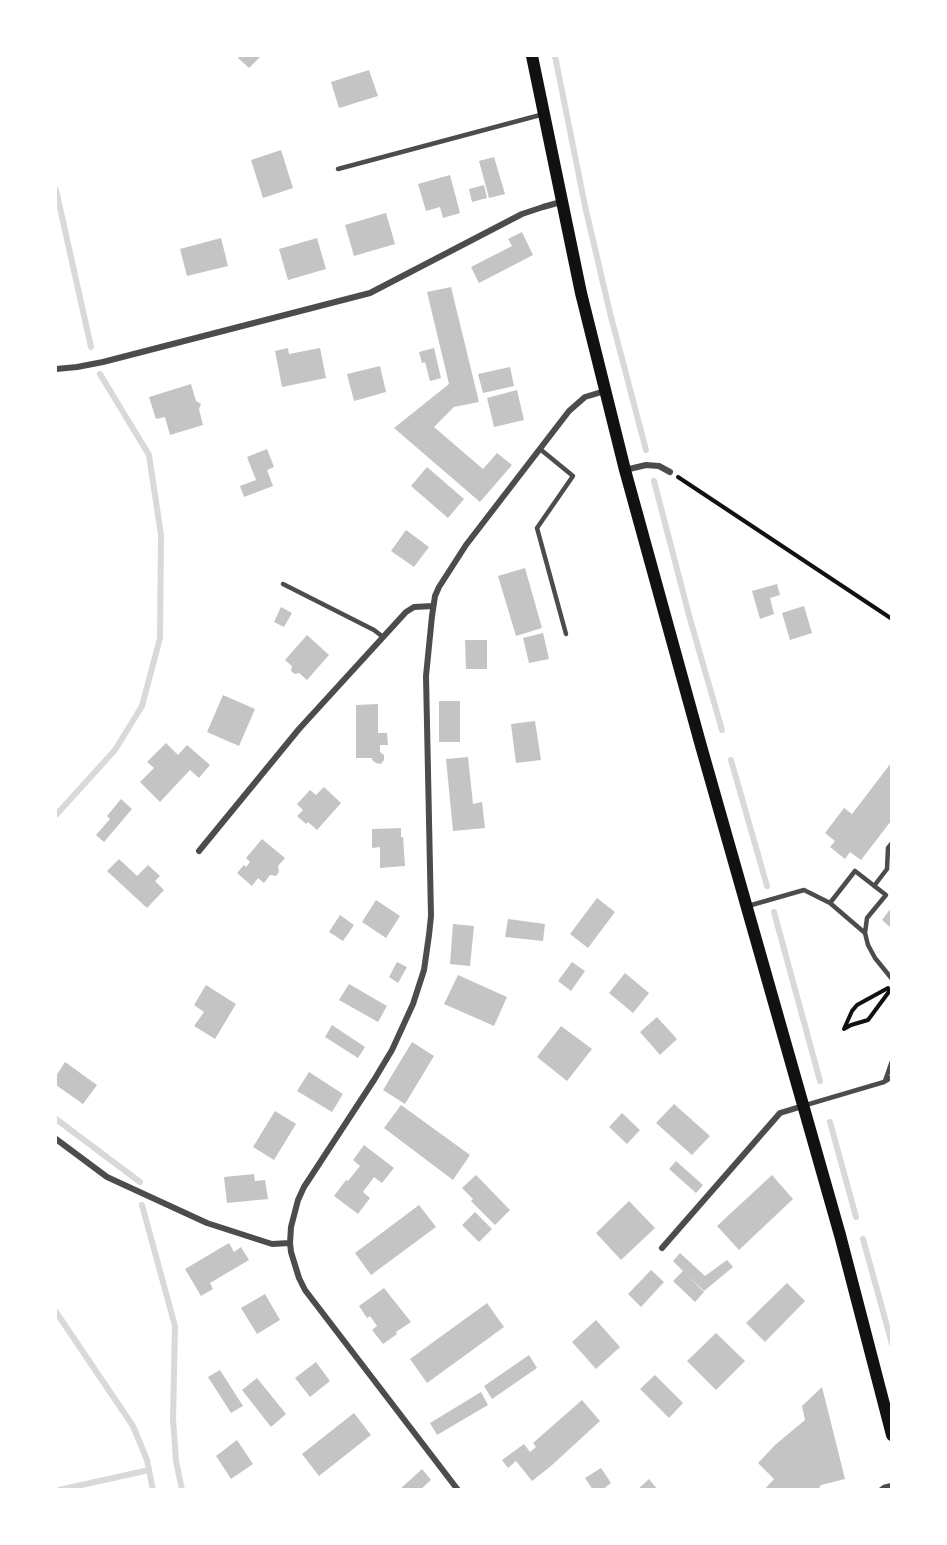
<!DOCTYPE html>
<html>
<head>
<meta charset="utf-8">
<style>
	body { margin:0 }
	#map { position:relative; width:947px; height:1545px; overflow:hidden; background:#fff; font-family:"Space Grotesk",sans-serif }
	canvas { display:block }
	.frame { position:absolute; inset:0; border:57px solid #fff; pointer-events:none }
</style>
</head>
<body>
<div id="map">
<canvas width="947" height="1545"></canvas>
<div class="frame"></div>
</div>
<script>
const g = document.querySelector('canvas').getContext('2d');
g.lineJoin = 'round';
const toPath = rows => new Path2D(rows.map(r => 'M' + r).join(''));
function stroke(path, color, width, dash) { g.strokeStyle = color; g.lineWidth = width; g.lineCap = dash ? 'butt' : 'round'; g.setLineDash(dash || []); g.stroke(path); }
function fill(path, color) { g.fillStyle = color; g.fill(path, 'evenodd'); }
stroke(toPath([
	[555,56,585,206,610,313,646,450],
	[56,190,91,347],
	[654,481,690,619,722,730],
	[731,760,767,886],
	[56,815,115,750,142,706,160,638,161,535,149,455,100,374],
	[774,912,820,1081],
	[56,1119,140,1182],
	[830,1122,856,1217],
	[142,1205,175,1326,173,1419,176,1461,182,1490],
	[863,1239,892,1344],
	[56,1312,133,1426,147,1460,153,1490],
	[59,1490,149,1470]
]), '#d9d9d9', 6);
fill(toPath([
	[240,56,261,56,249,68,238,58],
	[369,70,378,96,339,108,331,82],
	[281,150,293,188,263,198,251,160],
	[494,157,505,194,489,198,479,161],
	[450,175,460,213,443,218,440,207,426,211,418,184],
	[484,185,487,198,472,202,469,189],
	[386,213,395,244,354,256,345,225],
	[522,232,533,255,479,283,471,267,512,246,508,239],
	[221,238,228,266,187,276,180,249],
	[317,238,326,269,288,280,279,249],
	[451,287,479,402,454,407,434,427,483,469,497,453,512,465,480,502,394,428,449,384,427,292],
	[288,348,289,354,320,348,326,378,282,387,275,351],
	[434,348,441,378,430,381,425,362,422,363,419,352],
	[380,366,386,392,354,401,347,374],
	[510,367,514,386,483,393,478,374],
	[191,384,196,401,201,404,199,409,203,425,170,435,165,417,156,419,149,397],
	[517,390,524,420,494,427,487,398],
	[267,449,274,467,267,470,273,486,244,497,240,486,256,480,247,457],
	[427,467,464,499,448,518,411,486],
	[406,530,429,547,414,567,391,551],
	[525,568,542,628,516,636,498,576],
	[777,584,780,595,770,598,774,614,760,619,752,591],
	[804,606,812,633,790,640,782,613],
	[281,607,292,613,284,627,274,622],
	[543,633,549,659,529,663,523,638],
	[307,635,329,655,307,680,299,673,295,674,291,671,292,666,285,660],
	[465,640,487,640,487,669,466,669],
	[223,695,255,709,239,746,207,732],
	[439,701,460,701,460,742,439,742],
	[378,704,378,733,387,733,388,745,380,745,380,752,384,755,384,760,381,764,376,763,372,760,372,758,356,758,356,705],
	[535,721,541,760,516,763,511,724],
	[166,743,178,755,187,745,210,765,199,778,190,770,160,802,140,782,154,768,147,762],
	[468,757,473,804,482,802,485,828,453,831,446,759],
	[891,763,891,821,861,860,850,852,845,859,830,847,835,841,825,833,844,808,852,814],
	[324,787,341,803,317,830,308,822,306,824,297,816,303,810,297,804,310,790,316,795],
	[121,799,132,809,104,842,96,835,110,819,107,816],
	[401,828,401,837,403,837,405,866,380,868,380,847,372,848,372,829],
	[262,839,285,858,278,866,279,872,276,876,270,875,264,883,258,878,252,886,237,873,244,865,246,867,250,862,246,858],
	[119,859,137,876,148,865,160,876,155,881,164,890,147,908,107,871],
	[597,898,615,912,588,948,570,934],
	[376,900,400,916,386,938,362,922],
	[891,908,891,928,882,920],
	[340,915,354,925,343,941,329,932],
	[508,919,545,924,543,941,505,937],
	[453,924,474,926,470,966,450,964],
	[397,962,407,967,398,983,389,977],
	[572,962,585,971,571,991,558,981],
	[625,973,649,993,633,1013,609,993],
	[458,975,507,997,494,1026,444,1004],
	[349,984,387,1006,378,1022,339,1000],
	[206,985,236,1004,215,1039,194,1026,204,1012,194,1005],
	[657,1017,677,1039,660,1055,640,1032],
	[332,1025,365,1047,358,1058,325,1037],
	[561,1026,592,1049,567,1081,537,1057],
	[412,1042,434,1056,405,1104,383,1090],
	[65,1062,97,1085,83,1104,56,1085,56,1076],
	[309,1072,343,1094,332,1112,297,1091],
	[674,1104,710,1136,692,1155,656,1123],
	[401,1105,470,1155,453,1180,384,1128],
	[275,1111,296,1124,274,1160,253,1147],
	[622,1113,640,1130,627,1144,609,1127],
	[364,1145,394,1168,382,1183,374,1177,363,1192,370,1198,358,1214,334,1196,346,1180,348,1181,360,1166,353,1160],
	[676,1161,703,1185,696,1193,669,1169],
	[254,1174,255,1181,265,1180,268,1199,227,1203,224,1177],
	[476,1175,510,1210,495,1225,471,1201,473,1199,462,1188],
	[772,1175,793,1199,739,1250,717,1226],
	[629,1201,655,1228,621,1260,596,1233],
	[419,1205,436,1227,371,1275,355,1253],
	[475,1212,492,1229,479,1242,462,1225],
	[229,1243,234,1252,241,1247,249,1260,210,1283,213,1289,201,1296,185,1269],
	[680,1253,705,1276,727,1260,733,1267,704,1291,686,1274,704,1292,695,1302,673,1281,683,1271,673,1261],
	[651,1270,664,1282,641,1307,628,1294],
	[787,1283,805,1301,765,1342,746,1323],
	[384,1288,411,1322,396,1332,397,1334,383,1344,372,1330,377,1326,370,1316,367,1318,359,1306],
	[265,1294,280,1320,257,1334,241,1308],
	[487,1303,504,1327,427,1383,410,1359],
	[596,1320,620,1347,596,1369,572,1342],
	[716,1333,745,1361,716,1390,687,1361],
	[529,1355,537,1368,492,1399,484,1386],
	[316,1362,330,1381,310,1397,295,1378],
	[220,1370,243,1406,231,1413,208,1377],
	[655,1375,683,1403,669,1418,640,1389],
	[257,1378,286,1414,271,1427,242,1390],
	[822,1387,845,1479,821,1485,818,1490,764,1490,774,1479,758,1463,775,1445,805,1420,802,1406],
	[481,1392,488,1405,437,1435,430,1423],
	[582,1400,600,1421,551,1466,532,1481,516,1461,508,1468,502,1460,524,1444,530,1452,536,1447,533,1443],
	[354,1413,371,1435,319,1476,302,1454],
	[237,1440,253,1464,231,1479,216,1456],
	[601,1468,611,1483,602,1490,593,1490,585,1478],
	[422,1469,431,1480,420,1490,399,1490],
	[649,1479,658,1490,637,1490]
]), '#c4c4c4');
stroke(toPath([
	[678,477,892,619],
	[844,1029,852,1011,857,1005,888,988],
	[844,1029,851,1025,868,1020,891,989]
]), '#111', 4);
stroke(toPath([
	[338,169,544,114],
	[540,449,573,476,537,528,566,634],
	[283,584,374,630,383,637],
	[874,886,887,869,888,848,892,843],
	[748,906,804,890,830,903],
	[865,933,830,903,855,871,886,895,867,918,865,933,868,945,875,958,892,979],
	[885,1081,892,1061],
	[806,1105,884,1082,892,1077],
	[880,1490,884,1487,892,1485]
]), '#4c4c4c', 4.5);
stroke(toPath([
	[56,369,77,367,103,362,370,293,522,214,543,207,561,202],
	[625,470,646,465,659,466,670,472],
	[199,851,299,729,406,612,414,607,433,606],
	[56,1139,107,1177,207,1223,272,1244,290,1243],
	[662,1248,780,1113,803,1106],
	[458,1490,305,1290,299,1278,291,1252,290,1243,291,1227,298,1200,304,1187,374,1080,392,1050,413,1004,424,970,429,935,431,916,426,676,432,616,435,596,439,587,466,545,569,411,585,397,605,391]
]), '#4c4c4c', 6);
stroke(toPath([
	[532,56,581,293,625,470,701,746,840,1235,892,1435]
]), '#111', 12);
</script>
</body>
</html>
